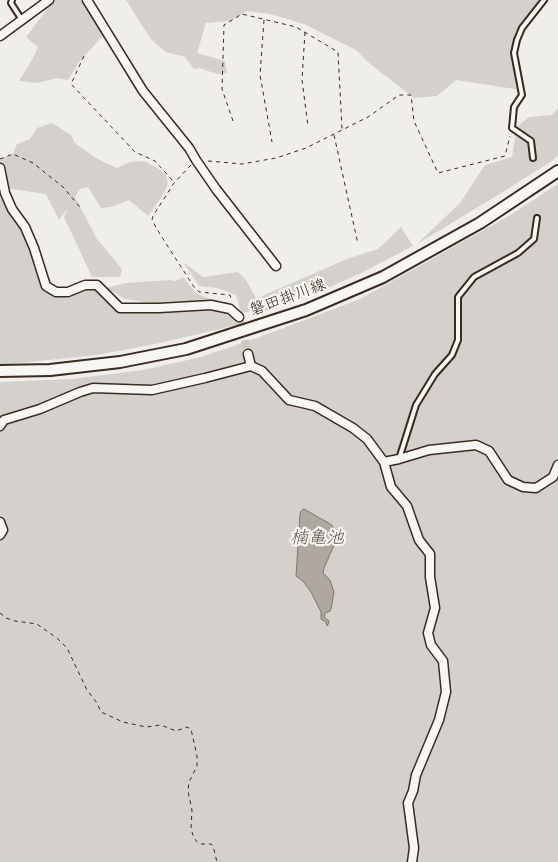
<!DOCTYPE html>
<html>
<head>
<meta charset="utf-8">
<style>
	body { margin:0 }
	canvas { display:block; background:#efeeea }
</style>
</head>
<body>
<canvas width="558" height="862"></canvas>
<script>
const g = document.querySelector('canvas').getContext('2d');
g.lineJoin = 'round';
function fill(path, color) { g.fillStyle = color; g.fill(path, 'evenodd'); }
const toPath = rows => new Path2D(rows.map(r => 'M' + r).join(''));
function stroke(path, color, width, dash) { g.strokeStyle = color; g.lineWidth = width; g.lineCap = dash ? 'butt' : 'round'; g.setLineDash(dash || []); g.stroke(path); }
function drawText(font, color, halo, rows, align = 'center') {
  g.font = font + ' "Balsamiq Sans","Klee One",sans-serif'; g.lineWidth = 4.5; g.setLineDash([]); g.textBaseline = 'middle'; g.strokeStyle = halo; g.fillStyle = color; for (const [text, x, y, turn = 0] of rows) {
    g.save(); g.translate(x, y); g.rotate((+turn || 0) * Math.PI / 180); g.textAlign = isNaN(turn) ? turn : align; if (halo) g.strokeText(text, 0, 0); g.fillText(text, 0, 0); g.restore();
  }
}
fill(toPath([
	[54,0,82,0,96,23,106,32,80,61,68,80,57,78,38,83,19,81,32,60,38,47,26,37],
	[126,0,543,0,522,28,514,53,521,90,456,80,437,96,414,98,369,63,356,50,304,24,270,14,247,11,230,21,206,23,197,53,225,61,227,73,217,74,199,68,194,69,185,57,166,52,156,44,150,38],
	[558,108,558,155,552,161,493,198,417,244,460,203,485,165,512,157,517,127,529,117,552,115],
	[52,123,71,135,75,143,94,157,106,163,117,168,130,162,144,161,156,167,166,175,168,184,163,195,148,216,129,200,111,207,101,208,88,187,80,189,75,197,97,239,122,269,120,277,92,277,64,217,68,208,59,220,46,194,4,188,0,168,0,159,13,154,17,144,30,139,37,128],
	[558,184,558,862,0,862,0,382,72,379,143,370,201,357,257,338,360,299,507,217],
	[0,190,0,197,25,227,46,286,63,292,97,285,120,308,230,309,241,324,160,343,97,355,0,365],
	[401,227,413,246,363,272,322,291,260,313,241,312,236,295,217,288,199,286,183,262,203,277,238,272,246,280,257,300,262,296,347,259,378,249],
	[183,277,197,294,221,303,164,305,125,299,106,288,126,283,170,280,176,281]
]), '#d4d1cc');
const water = toPath([
	[304,509,332,525,336,536,335,543,324,568,323,573,330,580,334,592,331,609,330,611,325,613,324,617,329,621,329,623,327,626,326,622,321,619,321,612,311,592,303,581,296,576,300,514,301,511,304,509]
]);
fill(water, '#afa8a1');
stroke(water, '#81766d', 1);
stroke(toPath([
	[239,317,248,354]
]), '#cbc7c1', 8, [8, 4]);
const service = toPath([
	[12,0,11,3,22,20],
	[533,158,531,141,512,128,514,107,522,95,514,53,517,40,522,28,544,0],
	[399,459,416,405,435,374,452,355,458,340,458,297,474,277,518,253,534,239,537,218]
]);
const minor = toPath([
	[87,0,143,91,189,148,196,160,216,189,276,266],
	[0,36,49,0],
	[0,168,5,193,12,209,25,227,34,248,46,286,56,292,68,292,85,285,97,285,120,308,159,308,211,305,230,309,239,317],
	[248,354,251,366,262,371,289,400,315,406,353,428,367,439,384,462,399,459,429,450,476,445,489,451,508,480,523,487,536,488,553,477,558,465],
	[0,426,4,420,40,409,80,392,93,388,152,390,205,378,251,366],
	[384,462,391,487,407,506,419,540,430,554,430,577,435,608,428,633,431,645,443,661,446,692,439,720,416,775,413,791,408,803,414,848,412,862],
	[0,522,3,530,0,535]
]);
const secondary = toPath([
	[0,371,50,370,120,362,186,349,306,310,383,277,480,223,558,171]
]);
stroke(service, '#3b2a1e', 8);
stroke(minor, '#3b2a1e', 11);
stroke(secondary, '#3b2a1e', 14);
stroke(toPath([
	[264,20,260,75,272,142],
	[305,32,302,80,308,126],
	[84,56,71,84,135,152,155,161,174,182],
	[233,121,222,89,224,25,242,14,296,27,338,52,342,129],
	[334,135,358,244],
	[0,159,13,154,33,163,63,187,80,207],
	[208,161,242,164,276,158,306,148,368,117,399,95,411,95,414,121,438,173,505,156,510,136],
	[191,165,174,183,153,216,152,220,158,231,194,287,199,292,230,295,232,301],
	[0,613,6,618,15,621,37,624,58,639,67,648,87,690,97,703,101,712,123,722,146,727,161,725,176,731,187,727,191,729,197,756,197,766,189,782,188,791,192,810,191,829,194,838,198,843,202,844,211,844,213,846,217,862]
]), '#3b2a1e', 1, [4, 4]);
stroke(service, '#f6f6f2', 4);
stroke(minor, '#f6f6f2', 8);
stroke(secondary, '#f6f6f2', 10);
drawText('16px', '#3b2a1e', '#f6f6f2', [
	["磐田掛川線",288,298,-20]
]);
drawText('italic 18px', '#64564c', '#f6f6f2', [
	["楠亀池",317,538]
]);
</script>
</body>
</html>
